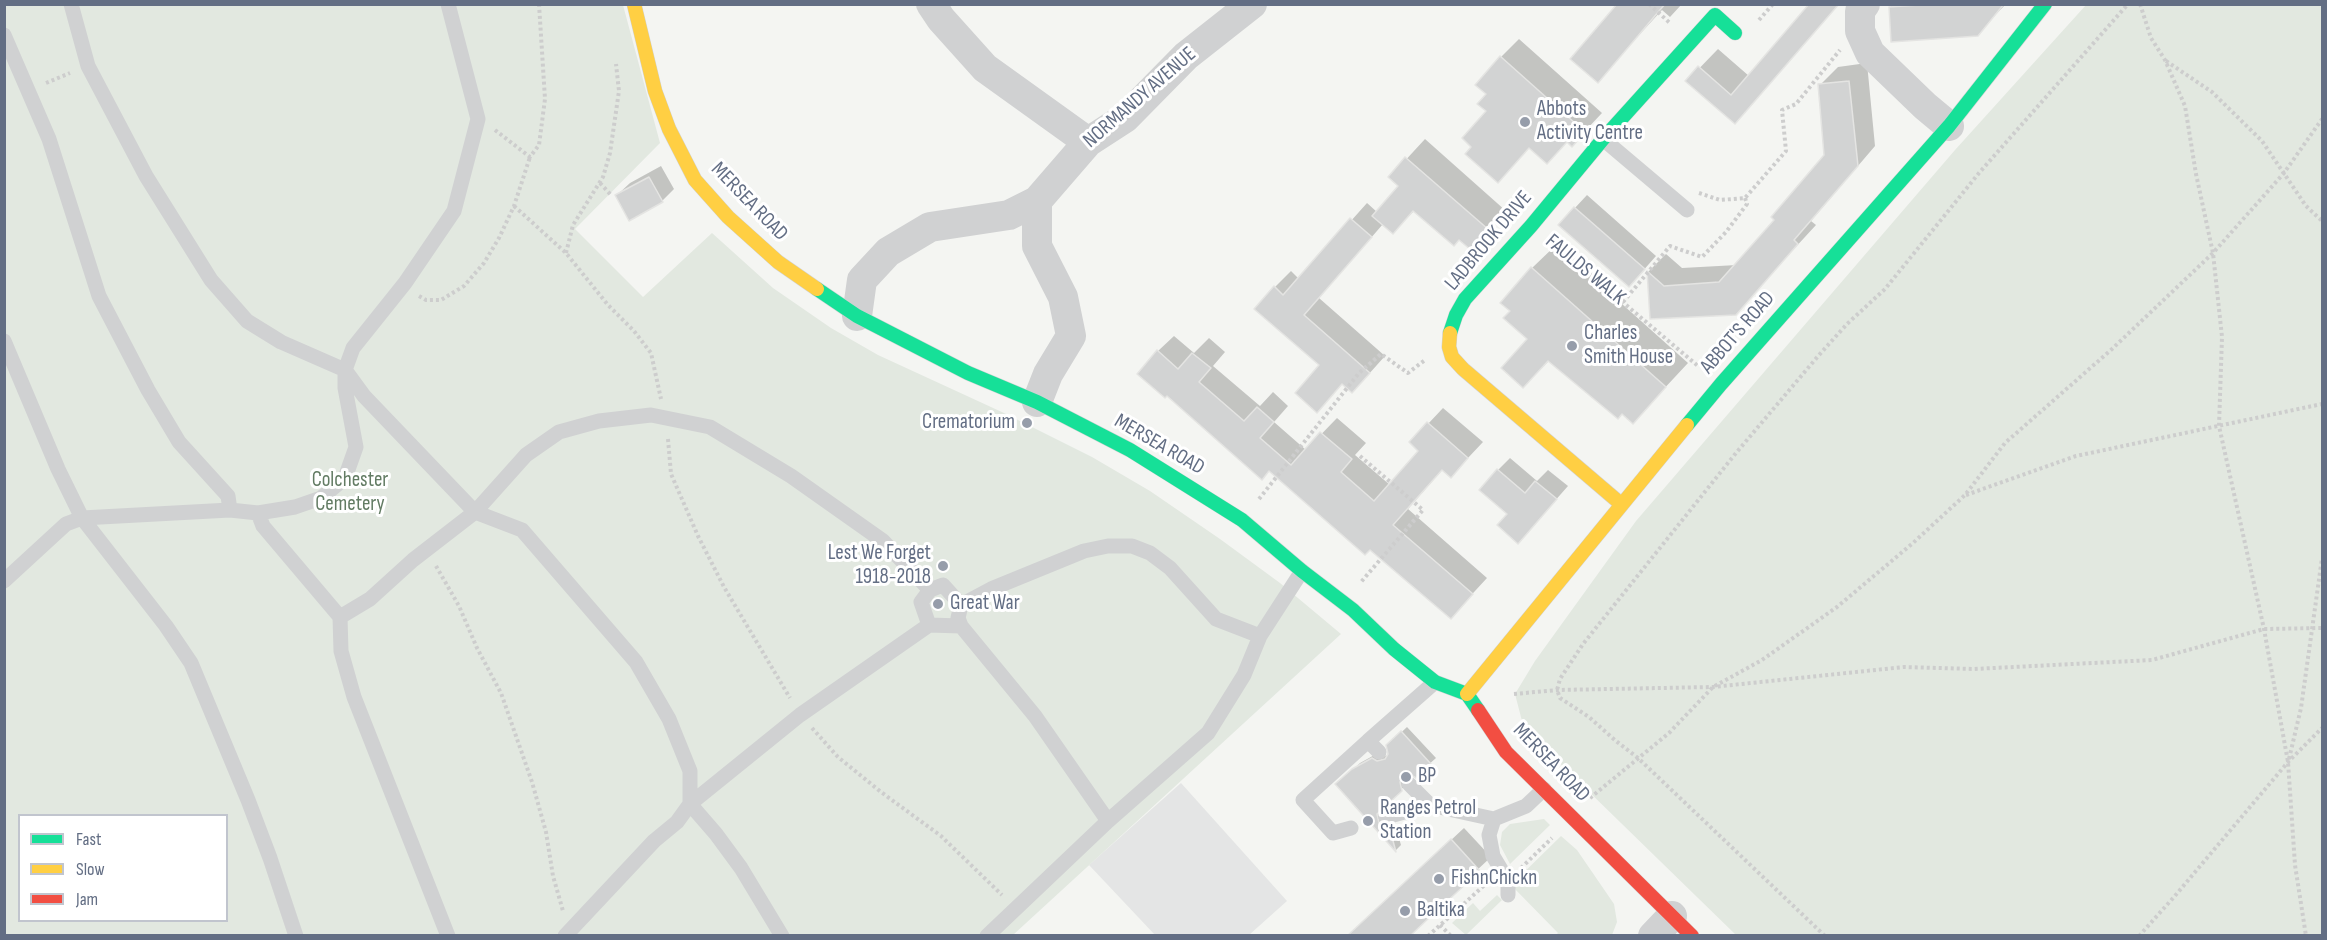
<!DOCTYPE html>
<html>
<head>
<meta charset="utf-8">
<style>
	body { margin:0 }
	#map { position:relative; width:2327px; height:940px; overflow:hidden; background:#f4f5f2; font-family:"Sofia Sans Condensed",sans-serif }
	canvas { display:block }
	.frame { position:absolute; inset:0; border:6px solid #636e84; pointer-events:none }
	.legend { position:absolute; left:18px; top:814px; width:210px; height:108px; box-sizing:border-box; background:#fff; border:2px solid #c1c5ce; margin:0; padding:8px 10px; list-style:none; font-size:18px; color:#636e84 }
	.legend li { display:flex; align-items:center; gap:12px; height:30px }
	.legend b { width:30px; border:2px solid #c1c5ce }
</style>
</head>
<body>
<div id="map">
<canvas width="2327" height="940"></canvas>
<div class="frame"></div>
<ul class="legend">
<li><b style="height:8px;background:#16e098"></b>Fast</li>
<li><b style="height:8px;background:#ffcf43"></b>Slow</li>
<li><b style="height:8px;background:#f24e42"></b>Jam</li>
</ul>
</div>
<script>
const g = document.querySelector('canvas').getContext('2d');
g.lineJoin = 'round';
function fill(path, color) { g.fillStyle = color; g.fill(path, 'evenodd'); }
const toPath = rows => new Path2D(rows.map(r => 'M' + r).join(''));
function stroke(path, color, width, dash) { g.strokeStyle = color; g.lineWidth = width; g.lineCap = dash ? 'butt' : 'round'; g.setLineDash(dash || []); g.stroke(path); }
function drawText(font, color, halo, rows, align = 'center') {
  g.font = font + ' "Sofia Sans Condensed",sans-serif'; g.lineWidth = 6; g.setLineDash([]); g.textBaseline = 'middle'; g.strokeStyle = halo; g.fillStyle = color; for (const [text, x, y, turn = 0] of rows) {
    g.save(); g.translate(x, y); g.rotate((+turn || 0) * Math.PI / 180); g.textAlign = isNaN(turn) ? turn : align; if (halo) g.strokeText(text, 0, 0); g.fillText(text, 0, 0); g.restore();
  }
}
fill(toPath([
	[1181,783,1287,901,1249,935,1155,935,1089,865]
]), '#e4e5e5');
fill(toPath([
	[5,5,623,5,660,143,575,229,643,297,712,233,773,288,831,328,878,355,1004,413,1092,457,1150,491,1220,539,1280,583,1341,634,1013,935,5,936],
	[20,816,226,816,226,920,20,920],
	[2086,5,2322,5,2322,935,1736,935,1545,749,1522,721,1515,694,1535,661,1636,521,1955,150],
	[1544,819,1550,825,1510,864,1500,845,1502,832,1510,824],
	[1561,836,1577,850,1614,904,1617,922,1612,935,1556,935,1558,933,1511,885],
	[1497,895,1502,900,1466,935,1452,923,1473,903,1480,911]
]), '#e2e8e0');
fill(toPath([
	[1619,4,1682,4,1670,17,1662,10,1597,81],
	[1811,4,1839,4,1735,122,1687,81,1718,49,1749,76],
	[1893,4,2006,4,1977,34,1890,8],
	[1519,39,1602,113,1572,145,1568,141,1530,147,1498,181,1474,146,1488,111,1488,94,1501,57],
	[1867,63,1875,146,1811,221,1816,225,1735,313,1652,317,1648,272,1666,254,1682,268,1737,265,1776,219,1826,156,1820,85,1838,67],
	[1425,139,1506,211,1471,248,1460,238,1415,210,1393,232,1383,224,1319,298,1385,356,1368,375,1343,383,1317,411,1321,365,1275,287,1291,271,1299,279,1367,203,1377,212,1400,186,1390,177],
	[661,166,674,189,662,201,617,195,630,183],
	[1587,195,1656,256,1641,273,1560,224],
	[1556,245,1688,363,1633,422,1550,360,1523,386,1529,339,1512,311,1532,268],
	[1174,336,1194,353,1209,338,1225,352,1213,366,1260,406,1273,392,1288,406,1274,422,1306,450,1337,418,1366,443,1355,455,1390,485,1420,451,1411,442,1443,408,1483,442,1451,476,1443,469,1408,509,1487,578,1451,617,1370,548,1158,351],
	[1510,458,1537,481,1548,470,1568,486,1530,529,1509,514,1498,470],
	[1407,727,1436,758,1416,776,1411,773,1404,775,1407,784,1382,807,1384,818,1394,821,1401,845,1396,850,1337,784,1360,763,1378,753,1384,756,1390,755,1388,745],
	[1464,828,1491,857,1407,936,1362,923]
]), '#0003');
const building = toPath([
	[1617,4,1665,4,1598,83,1570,59,1617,4],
	[1809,4,1839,4,1735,124,1685,81,1698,66,1731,95,1809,4],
	[1934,4,2004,4,1978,36,1891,42,1889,7,1934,4],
	[1500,56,1585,132,1572,147,1567,142,1547,164,1529,148,1498,183,1465,154,1471,147,1462,138,1486,111,1477,104,1486,94,1475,85,1500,56],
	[1849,81,1858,166,1794,240,1798,244,1736,315,1650,319,1647,271,1664,286,1719,282,1774,220,1771,217,1824,155,1818,84,1849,81],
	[1405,157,1489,230,1471,250,1459,240,1454,246,1413,211,1393,234,1372,216,1398,186,1388,177,1405,157],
	[649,177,663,202,629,221,615,195,649,177],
	[1574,207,1645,269,1629,287,1558,225,1574,207],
	[1350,218,1372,237,1304,315,1370,373,1352,393,1342,384,1317,413,1295,393,1319,365,1254,309,1274,286,1283,295,1350,218],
	[1531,267,1666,387,1633,424,1622,414,1618,419,1548,361,1523,388,1501,368,1527,339,1503,318,1510,311,1500,303,1531,267],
	[1157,350,1178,369,1192,353,1211,368,1199,382,1244,421,1257,407,1274,422,1260,438,1291,465,1320,432,1352,459,1341,472,1374,501,1418,451,1409,442,1427,422,1468,458,1451,478,1442,470,1393,525,1473,594,1451,619,1370,550,1365,555,1269,471,1262,480,1167,396,1165,398,1137,374,1157,350],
	[1497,469,1525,493,1535,481,1557,499,1518,544,1497,525,1507,514,1479,490,1497,469],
	[1401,731,1431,764,1416,778,1411,775,1403,777,1400,782,1402,791,1377,814,1379,823,1389,826,1396,852,1335,784,1352,769,1372,758,1377,761,1385,759,1388,754,1386,745,1401,731],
	[1451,839,1480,871,1431,916,1410,936,1347,936,1451,839]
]);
fill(building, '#d2d3d3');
stroke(building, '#e4e4e2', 1.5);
const fast = toPath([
	[817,289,857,316,968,373,1037,402,1130,450,1242,520,1302,571,1353,610,1394,649,1435,682,1467,694,1478,710],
	[1450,333,1456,315,1465,299,1531,226,1603,139,1715,15,1735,33],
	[1687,425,1721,384,1949,126,2045,4]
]);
const slow = toPath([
	[634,4,655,91,669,129,695,180,728,217,778,262,817,289],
	[1450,333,1449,347,1452,357,1463,369,1621,504],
	[1467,694,1687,425]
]);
const jam = toPath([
	[1478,710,1506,752,1692,936]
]);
stroke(fast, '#d1d2d3', 15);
stroke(slow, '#d1d2d3', 15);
stroke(jam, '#d1d2d3', 15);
stroke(toPath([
	[1649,4,1671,24],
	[2140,4,2151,38,2165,60,2185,106,2196,174,2213,253,2222,337,2219,426,2264,629,2288,762,2295,865,2306,936],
	[1759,20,1773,4],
	[2166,61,2212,92,2262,141,2306,206,2322,221],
	[46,83,70,73],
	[495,130,530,157,539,145,545,99,539,4],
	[600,183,611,195],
	[1699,193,1720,200,1745,198,1786,151,1782,110,1796,104,1840,50],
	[514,206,566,253,608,305,634,331,651,353,661,399],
	[1553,243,1698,366],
	[566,253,573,225,603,177,610,153,619,91,616,64],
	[419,296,426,300,441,300,464,286,484,263,499,238,514,206,530,157],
	[1623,302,1670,246,1702,257,1726,232,1747,204,1745,198],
	[668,439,671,474,698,536,724,587,790,698],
	[1360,456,1423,510,1361,582],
	[1966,495,2076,456,2322,404],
	[1259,499,1359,373,1381,354,1408,373,1425,360],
	[436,566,459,606,477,648,501,693,532,782,546,832,553,876,563,911],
	[1514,694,1557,690,1713,687,1904,667,1974,669,2152,660,2264,629,2322,628],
	[812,728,838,757,881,792,941,836,1002,895],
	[2289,759,2301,708,2322,558],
	[1590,798,1669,733,1713,687,1762,660,1837,607,1913,543,1965,495,2005,443,2112,349,2213,253,2284,173,2322,119],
	[1521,868,1552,838],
	[1440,925,1451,936],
	[1428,936,1488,882],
	[1825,936,1638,758,1616,741,1589,717,1560,698,1557,690,1560,679,1583,644,1736,453,1819,355,1847,324,1885,289,1979,173,2128,4],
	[2139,936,2174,897,2288,762,2322,728]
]), '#cdcdcd', 4, [3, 3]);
stroke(toPath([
	[71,4,88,66,146,176,211,280,247,321,281,342,345,370,364,396,475,512,526,455,559,432,599,421,651,415,710,427,791,476,883,541,930,590],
	[4,35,49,139,99,296,148,390,179,442,228,496,230,510],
	[1603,139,1687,210],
	[4,341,58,469,82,518,166,626,191,663,248,800,270,858,296,936],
	[258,513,263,526,340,617,370,599,413,560,475,512,522,530,636,662,669,719,690,771,690,804,677,822,654,841,565,936],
	[4,581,66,524,82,518,230,510,258,513,295,507,321,498,345,478,356,447,345,388,345,370,353,348,405,283,454,211,478,119,448,4],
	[943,585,961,605,958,618,961,626,929,625,921,602,930,590,943,585],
	[961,605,991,589,1084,551,1108,546,1132,546,1150,553,1170,568,1216,619,1260,636],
	[340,617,341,651,354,697,448,936],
	[961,626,1035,716,1108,821],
	[1379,752,1368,741,1435,682],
	[1409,784,1430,805,1494,819,1526,806,1544,789],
	[1386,817,1430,805],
	[1494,819,1489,835,1493,856,1508,881,1508,895],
	[1351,828,1333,833,1303,800,1368,741],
	[782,936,741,868,716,834,690,804,800,715,929,625],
	[987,936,1108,821,1208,733,1244,675,1260,636,1302,571]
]), '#d0d1d2', 15);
stroke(toPath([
	[931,4,941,19,985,68,1088,142],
	[1865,4,1860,11,1860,31,1870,53,1925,106,1949,126],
	[857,316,862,280,888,252,930,227,1009,215,1037,201,1088,142,1125,118,1186,56,1252,4],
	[1037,402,1048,374,1071,336,1063,297,1037,246,1037,201],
	[1653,936,1672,916]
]), '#d0d1d2', 30);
stroke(fast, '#16e098', 14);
stroke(slow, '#ffcf43', 14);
stroke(jam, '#f24e42', 14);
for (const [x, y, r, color] of [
	[1525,122,6,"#969daa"],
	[1572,346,6,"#969daa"],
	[1027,423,6,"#969daa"],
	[943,566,6,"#969daa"],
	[938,604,6,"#969daa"],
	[1406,777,6,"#969daa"],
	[1368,821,6,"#969daa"],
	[1439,879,6,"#969daa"],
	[1405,911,6,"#969daa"]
]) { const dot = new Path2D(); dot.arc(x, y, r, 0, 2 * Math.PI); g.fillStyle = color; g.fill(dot); stroke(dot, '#fff', 2); }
drawText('21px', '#636e84', '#fff', [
	["NORMANDY AVENUE",1140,98,-41],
	["MERSEA ROAD",749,202,46],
	["LADBROOK DRIVE",1489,241,-50],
	["FAULDS WALK",1585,270,40],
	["ABBOT'S ROAD",1738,333,-49],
	["MERSEA ROAD",1159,445,30],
	["MERSEA ROAD",1551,763,46]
]);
drawText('21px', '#636e84', '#fff', [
	["Abbots",1537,110],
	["Activity Centre",1537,134],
	["Charles",1584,334],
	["Smith House",1584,358],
	["Crematorium",1015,423,"right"],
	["Lest We Forget",931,554,"right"],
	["1918-2018",931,578,"right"],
	["Great War",950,604],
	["BP",1418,777],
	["Ranges Petrol",1380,809],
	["Station",1380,833],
	["FishnChickn",1451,879],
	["Baltika",1417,911]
], 'left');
drawText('21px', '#627b63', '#fff', [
	["Colchester",350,481],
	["Cemetery",350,505]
]);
</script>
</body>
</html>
